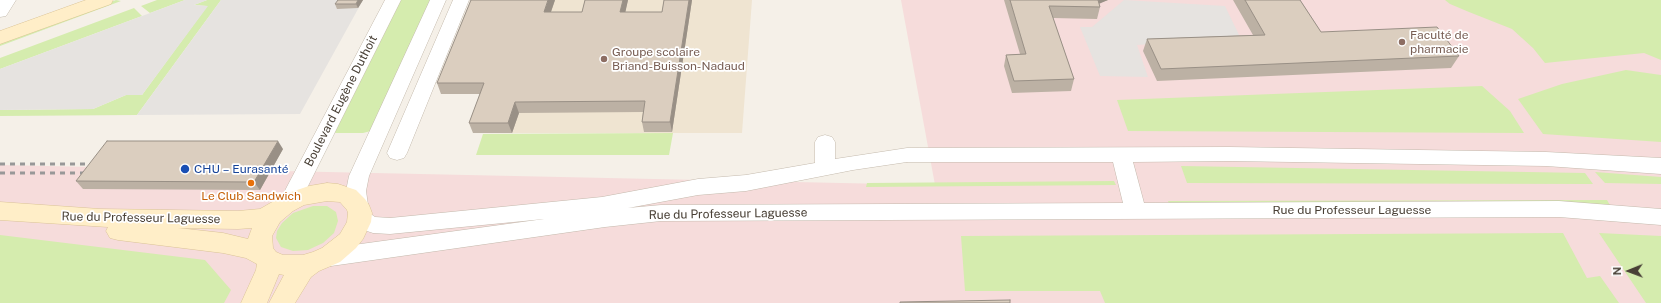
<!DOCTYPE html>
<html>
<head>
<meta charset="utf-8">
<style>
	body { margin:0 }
	#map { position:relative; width:1661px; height:303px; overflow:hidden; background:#f5f0e8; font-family:"Public Sans",sans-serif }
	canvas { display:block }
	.north { position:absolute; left:1609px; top:251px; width:40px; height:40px; -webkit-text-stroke:3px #fff; paint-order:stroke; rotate:269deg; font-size:11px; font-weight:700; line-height:16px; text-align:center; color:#494036 }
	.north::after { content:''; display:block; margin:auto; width:14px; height:18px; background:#494036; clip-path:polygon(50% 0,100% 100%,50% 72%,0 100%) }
</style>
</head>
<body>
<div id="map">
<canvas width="1661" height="303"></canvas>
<div class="north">N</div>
</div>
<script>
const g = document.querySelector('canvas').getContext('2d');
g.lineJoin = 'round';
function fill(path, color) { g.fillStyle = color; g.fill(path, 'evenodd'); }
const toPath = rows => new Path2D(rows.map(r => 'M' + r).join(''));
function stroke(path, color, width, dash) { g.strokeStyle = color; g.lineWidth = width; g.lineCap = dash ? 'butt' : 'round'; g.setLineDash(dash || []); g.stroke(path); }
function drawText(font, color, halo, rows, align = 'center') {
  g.font = font + ' "Public Sans",sans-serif'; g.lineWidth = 3.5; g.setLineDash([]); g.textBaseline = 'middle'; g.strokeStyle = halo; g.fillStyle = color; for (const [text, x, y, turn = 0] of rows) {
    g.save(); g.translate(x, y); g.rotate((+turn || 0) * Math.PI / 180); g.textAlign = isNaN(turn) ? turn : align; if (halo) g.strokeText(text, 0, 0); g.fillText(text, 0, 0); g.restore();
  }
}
fill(toPath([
	[484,0,752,0,742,133,473,133,492,81]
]), '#efe4d1');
fill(toPath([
	[901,0,1661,0,1661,303,0,303,0,165,935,185]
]), '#f6dcdb');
fill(toPath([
	[116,0,121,1,0,46,0,43],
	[157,0,185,0,150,13,141,6],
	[207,0,221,0,137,115,0,116,0,110,93,109,126,95,142,95,207,6,194,5],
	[398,0,432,0,371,131,363,133,336,133,331,131],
	[1445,0,1661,0,1661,60,1644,53,1545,63,1533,48,1512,29,1469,12,1450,4],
	[134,8,142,16,0,69,0,58],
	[1626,70,1661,75,1661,142,1543,134,1518,99,1562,84],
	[1482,86,1510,111,1524,133,1128,131,1117,100],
	[673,133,669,155,476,155,483,134],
	[1181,166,1585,173,1593,184,1187,183],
	[1595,172,1661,177,1661,184,1605,183],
	[1114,181,1116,185,866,187,867,183],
	[1607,200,1611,207,1170,206,1168,201],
	[313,206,327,206,336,212,338,221,334,233,323,243,308,250,293,251,281,247,276,238,277,231,282,223,293,213],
	[1563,233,1587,278,1600,276,1619,303,1105,303,1100,291,965,291,961,236],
	[1599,233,1661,236,1661,303,1646,303],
	[0,235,205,260,231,290,224,303,0,303]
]), '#d5ecae');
fill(toPath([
	[185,0,207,0,194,5,208,6,142,95,126,95,93,109,0,110,0,69],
	[221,0,363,0,300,114,137,115],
	[1124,0,1225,6,1241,39,1137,45,1148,77,1100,76,1080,27,1092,27]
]), '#e6e3e0');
const street = toPath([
	[0,0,16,0,6,16,0,17,0,0],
	[385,0,401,0,297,208,290,210,283,208,279,202,385,0],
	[430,0,446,0,369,176,366,191,368,205,365,210,375,217,390,218,602,197,698,179,746,175,815,163,815,142,818,137,825,135,832,137,835,142,835,159,907,148,1229,147,1546,152,1661,158,1661,174,1546,166,1229,161,1133,162,1144,203,1559,201,1661,209,1661,225,1559,217,661,221,605,227,324,267,316,264,313,258,316,252,324,249,544,219,390,234,373,233,355,227,349,217,352,212,350,211,346,205,346,191,349,176,430,0],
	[907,162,1113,162,1123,203,661,205,628,208,698,195,746,191,853,170,907,162],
	[453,0,469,0,407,153,404,158,397,160,390,158,387,153,453,0]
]);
const secondary = toPath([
	[86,0,113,0,111,4,0,44,0,31,86,0],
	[327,183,338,184,356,190,365,199,369,205,372,213,371,222,363,239,356,248,340,262,319,271,311,277,295,303,269,303,284,275,279,274,267,303,241,303,256,270,257,264,246,258,223,253,118,240,110,238,106,231,108,227,0,220,0,202,100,209,238,211,260,209,288,193,309,186,327,183],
	[327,201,340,202,347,210,348,213,347,222,340,234,322,248,313,252,303,255,283,255,276,252,273,248,272,236,280,222,293,211,304,205,327,201],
	[178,228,238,229,252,228,248,239,223,233,178,228]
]);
stroke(street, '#c4baad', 1);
stroke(secondary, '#dbc497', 1);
fill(street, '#fff');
fill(secondary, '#ffeec8');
stroke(toPath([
	[0,164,100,164],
	[0,173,92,173]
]), '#989898', 3, [5, 5]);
fill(toPath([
	[363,0,358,8,337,9,335,4],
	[555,0,551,12,582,12,585,0,628,0,625,12,662,12,664,0,692,0,672,132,644,132,642,122,643,112,519,113,512,133,473,133,469,123,480,94,441,94,437,83],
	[1004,0,1108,0,1099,3,1100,7,1097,19,1053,18,1074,79,1071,91,1012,93,1004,66,1006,55,1020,54],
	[1233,0,1300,0,1321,32,1459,56,1451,68,1157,81,1143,51,1147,39,1253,35],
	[283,149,260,190,83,189,76,181]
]), '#bcb1a4');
fill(toPath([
	[358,0,363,0,358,8,356,4],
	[548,0,555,0,547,23,544,12],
	[623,0,628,0,623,23,620,12],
	[689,0,692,0,672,132,670,122],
	[1095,0,1108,0,1094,6],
	[515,102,519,113,512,133,508,123],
	[278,141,283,149,260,190,254,182]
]), '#999086');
const building = toPath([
	[338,0,358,0,356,4,335,4,338,0],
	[471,0,548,0,544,12,582,12,585,0,623,0,620,12,662,12,664,0,689,0,670,122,642,122,645,101,515,102,508,123,469,123,484,83,437,83,471,0],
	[1010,0,1098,0,1100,7,1049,6,1074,79,1014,81,1006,55,1026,54,1010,0],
	[1245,0,1300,0,1321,32,1437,27,1459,56,1161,69,1147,39,1265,35,1245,0],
	[107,141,278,141,254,182,76,181,107,141],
	[1010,300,1010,303,900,303,900,302,1010,300]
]);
fill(building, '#dbcebf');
stroke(building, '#999086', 1);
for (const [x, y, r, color] of [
	[1402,42,4,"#8d6e63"],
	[604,59,4,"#8d6e63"],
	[185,169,5,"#1a4fb4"],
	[251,183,4,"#e8710a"]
]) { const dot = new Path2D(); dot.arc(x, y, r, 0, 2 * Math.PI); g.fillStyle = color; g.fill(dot); stroke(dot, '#fff', 1.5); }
drawText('12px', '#785e54', '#fff', [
	["Faculté de",1410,35],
	["pharmacie",1410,49],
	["Groupe scolaire",612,52],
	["Briand-Buisson-Nadaud",612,66]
], 'left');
drawText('12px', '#494036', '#fff', [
	["Boulevard Eugène Duthoit",341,101,-63],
	["Rue du Professeur Laguesse",1352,210],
	["Rue du Professeur Laguesse",728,214,-1],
	["Rue du Professeur Laguesse",141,218,1]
]);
drawText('12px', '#164399', '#fff', [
	["CHU – Eurasanté",194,169]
], 'left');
drawText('12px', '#c56008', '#fff', [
	["Le Club Sandwich",251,196]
]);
</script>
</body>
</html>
